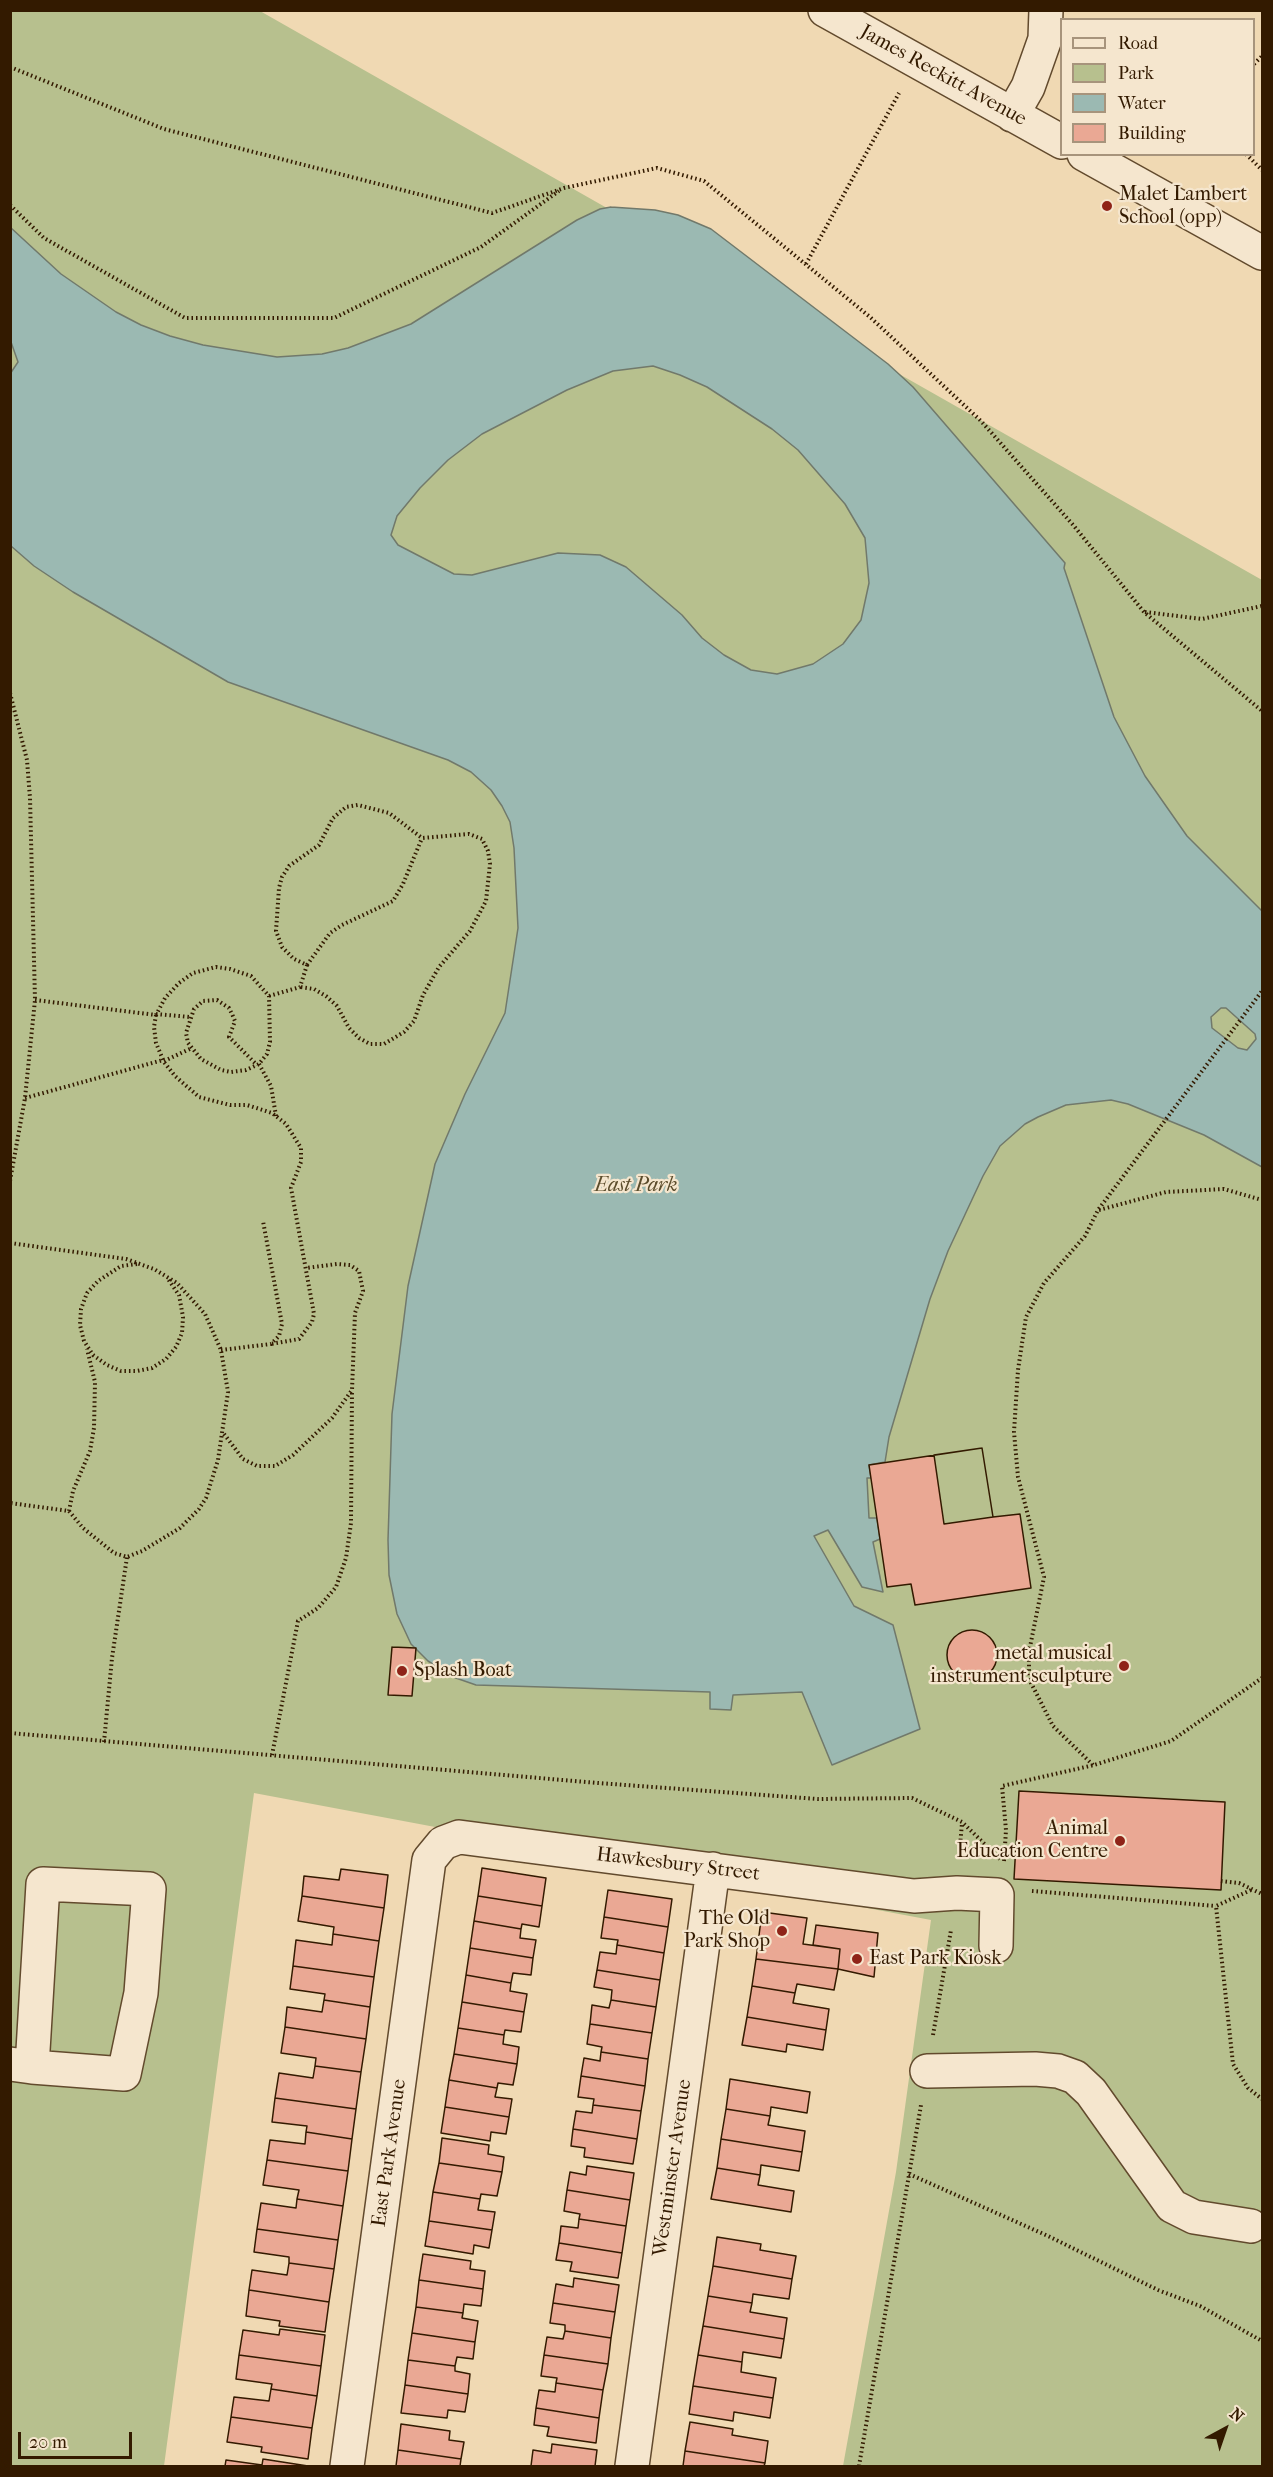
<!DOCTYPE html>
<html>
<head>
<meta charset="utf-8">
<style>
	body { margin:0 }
	#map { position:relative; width:1273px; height:2477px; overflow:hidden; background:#f0d9b3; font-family:"IM FELL French Canon",serif }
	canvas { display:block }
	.frame { position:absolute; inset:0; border:12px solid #331a00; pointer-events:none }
	.legend { position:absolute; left:1060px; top:18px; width:195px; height:138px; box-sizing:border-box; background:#f5e6ce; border:2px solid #a7947c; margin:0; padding:8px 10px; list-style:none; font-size:18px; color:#331a00 }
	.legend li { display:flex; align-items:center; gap:12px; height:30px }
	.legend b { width:30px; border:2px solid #a7947c }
	.north { position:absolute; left:1195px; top:2399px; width:60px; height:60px; -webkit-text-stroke:4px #f5e6ce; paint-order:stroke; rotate:40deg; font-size:16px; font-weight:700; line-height:24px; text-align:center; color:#331a00 }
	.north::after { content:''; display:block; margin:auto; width:21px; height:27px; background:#331a00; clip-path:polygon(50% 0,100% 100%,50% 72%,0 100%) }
	.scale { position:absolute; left:18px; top:2432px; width:114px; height:27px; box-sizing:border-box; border:3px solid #331a00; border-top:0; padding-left:8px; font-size:18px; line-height:21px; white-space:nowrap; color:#331a00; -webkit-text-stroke:4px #f5e6ce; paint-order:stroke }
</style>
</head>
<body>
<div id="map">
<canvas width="1273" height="2477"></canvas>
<div class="frame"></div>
<ul class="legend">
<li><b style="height:8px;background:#f5e6ce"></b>Road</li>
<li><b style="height:16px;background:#b7c08e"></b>Park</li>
<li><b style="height:16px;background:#9bb9b2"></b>Water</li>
<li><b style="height:16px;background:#eaa894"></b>Building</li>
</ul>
<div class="north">N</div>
<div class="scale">20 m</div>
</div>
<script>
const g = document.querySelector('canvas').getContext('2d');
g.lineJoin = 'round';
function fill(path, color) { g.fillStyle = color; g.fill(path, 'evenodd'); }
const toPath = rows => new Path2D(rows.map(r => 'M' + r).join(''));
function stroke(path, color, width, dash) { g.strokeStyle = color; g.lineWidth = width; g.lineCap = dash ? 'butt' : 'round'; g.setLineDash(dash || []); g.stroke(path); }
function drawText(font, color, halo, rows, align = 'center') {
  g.font = font + ' "IM FELL French Canon",serif'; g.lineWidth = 4.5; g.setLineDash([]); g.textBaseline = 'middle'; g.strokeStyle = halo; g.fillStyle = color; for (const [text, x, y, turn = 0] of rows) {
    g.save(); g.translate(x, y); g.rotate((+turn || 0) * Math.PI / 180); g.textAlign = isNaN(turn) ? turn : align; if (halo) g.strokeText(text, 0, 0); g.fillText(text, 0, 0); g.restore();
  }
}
fill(toPath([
	[11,11,260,11,1262,580,1262,2466,843,2466,896,2172,931,1920,254,1793,164,2466,11,2466]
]), '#b7c08e');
const water = toPath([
	[611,207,655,210,678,215,711,229,888,364,913,387,1065,563,1064,568,1114,717,1145,776,1187,836,1262,911,1262,1167,1204,1135,1128,1104,1111,1100,1066,1105,1038,1117,1025,1124,1000,1146,983,1176,948,1251,930,1299,889,1437,885,1462,869,1465,871,1478,867,1478,869,1518,877,1518,880,1539,873,1542,883,1592,862,1587,828,1530,814,1536,854,1606,893,1625,920,1729,832,1765,802,1692,733,1695,731,1710,710,1709,710,1692,476,1685,453,1677,428,1661,411,1644,397,1614,389,1575,388,1540,392,1414,408,1286,435,1164,465,1094,505,1013,518,928,514,848,510,822,502,806,491,790,471,772,448,760,228,682,73,592,34,566,11,546,10,374,18,362,11,342,10,227,61,274,116,312,141,325,170,336,203,345,277,357,322,354,348,348,411,324,577,220,600,209,611,207],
	[653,366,680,375,707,387,772,429,798,450,845,504,865,538,869,583,861,620,843,644,813,664,777,674,751,670,724,655,702,638,682,615,626,567,600,555,558,553,472,575,454,574,398,545,391,535,397,516,420,488,448,460,482,434,567,390,613,371,653,366],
	[1221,1008,1226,1008,1255,1034,1256,1039,1247,1050,1238,1048,1212,1028,1211,1017,1221,1008]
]);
fill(water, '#9bb9b2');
stroke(water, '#71796b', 1.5);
const building = toPath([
	[982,1448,993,1517,1020,1514,1031,1588,915,1605,911,1584,887,1587,869,1465,982,1448],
	[982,1448,993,1517,944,1524,934,1455,982,1448],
	'947 1655a25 25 0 1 1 50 0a25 25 0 1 1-50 0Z',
	[392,1647,416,1648,412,1696,388,1695,392,1647],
	[1019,1791,1225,1802,1221,1890,1014,1879,1019,1791],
	[482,1868,546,1878,542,1906,478,1896,482,1868],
	[341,1869,388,1875,384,1908,302,1896,304,1876,339,1880,341,1869],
	[608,1890,672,1899,668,1927,604,1917,608,1890],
	[302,1896,384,1908,379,1941,333,1934,334,1927,298,1921,302,1896],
	[478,1896,542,1906,539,1927,522,1924,521,1929,474,1921,478,1896],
	[762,1912,807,1918,803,1944,840,1949,838,1969,756,1959,762,1912],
	[604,1917,668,1927,664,1953,617,1945,618,1940,601,1938,604,1917],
	[474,1921,521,1929,520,1938,536,1940,533,1958,470,1948,474,1921],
	[816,1925,878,1933,874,1977,838,1969,840,1949,813,1945,816,1925],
	[333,1934,379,1941,374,1977,293,1966,296,1940,332,1945,333,1934],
	[617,1945,664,1953,660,1980,597,1970,600,1952,616,1954,617,1945],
	[470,1948,533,1958,531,1975,513,1973,511,1983,466,1975,470,1948],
	[756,1959,838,1969,834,1990,797,1984,795,1993,752,1986,756,1959],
	[293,1966,374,1977,370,2007,324,2000,325,1994,290,1989,293,1966],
	[597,1970,660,1980,656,2007,611,2000,612,1990,594,1987,597,1970],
	[466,1975,511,1983,510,1991,527,1994,524,2012,462,2002,466,1975],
	[752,1986,795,1993,793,2003,829,2009,826,2030,747,2017,752,1986],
	[324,2000,370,2007,366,2039,285,2027,287,2007,322,2012,324,2000],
	[611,2000,656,2007,652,2033,590,2024,592,2005,609,2008,611,2000],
	[462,2002,524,2012,521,2032,505,2030,504,2035,458,2028,462,2002],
	[747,2017,826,2030,823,2050,787,2044,786,2052,742,2045,747,2017],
	[590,2024,652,2033,648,2059,601,2052,602,2047,587,2044,590,2024],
	[285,2027,366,2039,361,2072,315,2066,316,2058,281,2053,285,2027],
	[458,2028,504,2035,503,2044,519,2047,517,2064,454,2054,458,2028],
	[601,2052,648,2059,645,2086,581,2076,584,2058,600,2061,601,2052],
	[454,2054,517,2064,513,2085,498,2083,497,2088,449,2080,454,2054],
	[315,2066,361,2072,356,2109,275,2098,279,2073,313,2078,315,2066],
	[581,2076,645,2086,641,2111,593,2105,594,2099,578,2097,581,2076],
	[730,2079,810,2092,807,2113,771,2107,770,2116,726,2109,730,2079],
	[449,2080,497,2088,495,2097,512,2099,509,2117,445,2107,449,2080],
	[275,2098,356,2109,352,2139,306,2132,307,2126,272,2122,275,2098],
	[593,2105,641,2111,637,2139,573,2129,576,2111,592,2113,593,2105],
	[445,2107,509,2117,506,2134,491,2132,490,2141,441,2133,445,2107],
	[726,2109,770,2116,768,2125,805,2131,802,2152,721,2139,726,2109],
	[573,2129,637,2139,633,2164,584,2157,585,2148,571,2146,573,2129],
	[306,2132,352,2139,348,2171,267,2160,270,2140,305,2144,306,2132],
	[442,2138,489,2145,488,2154,504,2157,502,2172,439,2163,442,2138],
	[721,2139,802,2152,799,2171,761,2165,760,2175,717,2168,721,2139],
	[267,2160,348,2171,343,2206,297,2199,299,2190,263,2185,267,2160],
	[439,2163,502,2172,497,2196,481,2194,480,2199,433,2192,439,2163],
	[587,2166,634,2173,630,2200,567,2190,570,2172,586,2175,587,2166],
	[717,2168,760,2175,758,2185,794,2191,791,2212,711,2199,717,2168],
	[567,2190,630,2200,626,2226,579,2219,580,2214,564,2211,567,2190],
	[433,2192,480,2199,478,2210,495,2212,492,2230,429,2221,433,2192],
	[297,2199,343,2206,338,2240,257,2229,261,2203,296,2208,297,2199],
	[579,2219,626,2226,622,2253,559,2243,561,2226,578,2228,579,2219],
	[429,2221,492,2230,489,2248,474,2245,473,2254,425,2246,429,2221],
	[257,2229,338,2240,334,2269,289,2263,289,2257,254,2252,257,2229],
	[717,2237,761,2244,760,2250,796,2256,792,2279,713,2266,717,2237],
	[559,2243,622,2253,618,2278,570,2271,572,2262,556,2260,559,2243],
	[423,2254,471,2261,470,2269,485,2271,483,2289,419,2280,423,2254],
	[289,2263,334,2269,329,2302,249,2290,252,2270,287,2275,289,2263],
	[713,2266,792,2279,789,2299,753,2294,752,2303,708,2296,713,2266],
	[574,2278,619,2285,615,2312,553,2303,556,2284,573,2287,574,2278],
	[419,2280,483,2289,481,2306,464,2304,463,2313,416,2307,419,2280],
	[249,2290,329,2302,325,2332,279,2326,280,2321,246,2316,249,2290],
	[708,2296,752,2303,750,2312,787,2318,784,2339,703,2326,708,2296],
	[553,2303,615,2312,611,2338,565,2331,565,2325,550,2323,553,2303],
	[416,2307,463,2313,462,2318,478,2321,475,2342,412,2333,416,2307],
	[703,2326,784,2339,781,2358,743,2352,742,2362,698,2355,703,2326],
	[280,2329,325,2335,321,2366,239,2355,243,2330,279,2335,280,2329],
	[565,2331,611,2338,608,2364,544,2355,547,2337,563,2339,565,2331],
	[412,2333,475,2342,473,2359,457,2357,455,2366,408,2360,412,2333],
	[239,2355,321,2366,317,2396,271,2389,272,2384,236,2379,239,2355],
	[544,2355,608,2364,603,2390,556,2383,557,2378,541,2376,544,2355],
	[698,2355,742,2362,741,2372,776,2378,773,2398,693,2386,698,2355],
	[408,2360,455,2366,455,2371,470,2374,468,2394,405,2385,408,2360],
	[556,2383,603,2390,599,2418,536,2408,539,2390,555,2392,556,2383],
	[405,2385,468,2394,465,2412,448,2410,447,2418,401,2413,405,2385],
	[693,2386,773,2398,770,2418,734,2412,733,2421,689,2414,693,2386],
	[271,2389,317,2396,312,2428,231,2417,234,2397,269,2401,271,2389],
	[536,2408,599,2418,596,2443,547,2436,549,2427,534,2425,536,2408],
	[231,2417,312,2428,308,2459,261,2452,262,2447,227,2442,231,2417],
	[690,2422,733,2429,732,2435,768,2441,765,2463,685,2451,690,2422],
	[401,2424,450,2431,449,2440,464,2442,461,2459,398,2450,401,2424],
	[552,2444,597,2450,595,2466,531,2466,533,2450,551,2453,552,2444],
	[398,2450,461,2459,460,2466,396,2466,398,2450],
	[685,2451,765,2463,764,2466,683,2466,685,2451],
	[263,2459,308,2466,225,2466,226,2460,262,2465,263,2459]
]);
fill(building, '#eaa894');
stroke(building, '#331a00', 1.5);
const minor = toPath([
	[825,10,1062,142],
	[1012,115,1028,87,1045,39,1046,10],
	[1084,154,1262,253],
	[10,2064,32,2067,124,2074,141,1993,149,1889,43,1884,32,2067],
	[927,2071,1035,2069,1058,2071,1075,2077,1091,2092,1172,2206,1194,2217,1251,2226],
	[347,2466,429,1860,443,1843,459,1837,914,1896,957,1893,997,1895,996,1946],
	[632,2466,713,1869]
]);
stroke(minor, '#624a2d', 36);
stroke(toPath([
	[1254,64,1262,56],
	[10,67,164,129,492,213,564,188,657,168,704,181,870,317,981,421,1074,526,1144,612,1262,711],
	[1246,154,1262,170],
	[10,205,44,238,185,318,334,318,481,247,559,191],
	[806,264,899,93],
	[1145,612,1202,619,1262,606],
	[10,693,27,760,30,798,35,1000,25,1098,10,1181],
	[307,965,330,933,342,925,393,901,403,884,422,838],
	[269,996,300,987,307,965,294,959,282,947,276,931,279,888,282,877,289,866,319,845,333,818,346,807,358,805,389,813,422,838,469,834,482,839,488,851,490,864,486,901,470,931,439,967,423,995,414,1021,404,1032,384,1044,370,1044,359,1038,349,1028,337,1006,326,996,314,989,300,987],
	[35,1000,156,1015,165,998,179,983,193,973,216,967,230,969,251,976,269,996,270,1042,267,1054,259,1064,257,1065,246,1070,231,1072,221,1070,201,1059,188,1043,186,1033,194,1009,203,1001,217,1000,229,1008,232,1014,235,1021,229,1037,257,1065],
	[156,1014,190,1017],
	[156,1015,154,1027,156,1043,164,1062,175,1076,199,1097,230,1105,247,1105,272,1113,286,1124,301,1148,301,1162,291,1188,314,1314,312,1322,299,1339,271,1344],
	[164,1061,192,1048],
	[259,1064,271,1086,276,1116],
	[25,1098,163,1060],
	[1099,1210,1166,1192,1224,1189,1262,1200],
	[10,1243,126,1259,154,1269,177,1283,205,1314,221,1350,228,1392,218,1460,206,1498,199,1509,180,1528,142,1551,127,1557,114,1553,83,1528,69,1511,10,1503],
	[137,1264,121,1266,98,1281,87,1293,81,1309,80,1325,84,1341,93,1355,107,1365,121,1371,137,1371,152,1368,166,1359,176,1347,182,1333,183,1317,179,1295,168,1279],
	[221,1350,271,1344,279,1336,282,1324,263,1221],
	[224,1434,243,1459,257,1466,275,1466,293,1455,332,1418,352,1390,355,1313,363,1291,359,1271,350,1265,337,1264,306,1268],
	[69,1511,73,1491,90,1451,94,1428,95,1382,87,1349],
	[10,1733,598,1783,818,1799,912,1798,962,1822,1000,1859],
	[104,1742,112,1658,127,1557],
	[272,1755,298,1621,318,1608,336,1587,346,1558,351,1523,352,1390],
	[1093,1765,1053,1726,1029,1679,1029,1652,1044,1577,1018,1477,1014,1432,1018,1370,1026,1317,1044,1283,1085,1236,1098,1210,1262,991],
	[959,1858,962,1823],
	[1004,1861,1006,1830,1002,1786,1094,1765,1171,1741,1262,1678],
	[1221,1881,1239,1883,1262,1894],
	[1251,1890,1216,1906,1233,2064,1248,2088,1262,2099],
	[1032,1891,1216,1906],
	[933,2035,951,1930],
	[909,2174,1048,2236,1158,2290,1200,2306,1262,2341],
	[859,2466,921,2105]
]), '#331a00', 4, [1.5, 3]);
stroke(minor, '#f5e6ce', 33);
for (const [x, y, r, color] of [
	[1107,206,6,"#8f2418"],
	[1124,1666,6,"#8f2418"],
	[402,1671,6,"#8f2418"],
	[1120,1841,6,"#8f2418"],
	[782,1931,6,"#8f2418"],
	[857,1959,6,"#8f2418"]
]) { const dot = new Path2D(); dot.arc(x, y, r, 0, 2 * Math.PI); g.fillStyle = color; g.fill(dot); stroke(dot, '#f5e6ce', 2); }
drawText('20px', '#331a00', '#f5e6ce', [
	["James Reckitt Avenue",943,76,29],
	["Hawkesbury Street",678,1865,7],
	["East Park Avenue",390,2153,-82],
	["Westminster Avenue",673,2168,-82]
]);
drawText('20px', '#331a00', '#f5e6ce', [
	["Malet Lambert",1119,195],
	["School (opp)",1119,218],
	["metal musical",1112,1654,"right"],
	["instrument sculpture",1112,1677,"right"],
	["Splash Boat",414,1671],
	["Animal",1108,1829,"right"],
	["Education Centre",1108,1852,"right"],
	["The Old",770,1919,"right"],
	["Park Shop",770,1942,"right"],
	["East Park Kiosk",869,1959]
], 'left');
drawText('italic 20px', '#5b4c2b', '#f5e6ce', [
	["East Park",636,1186]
]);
</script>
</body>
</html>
